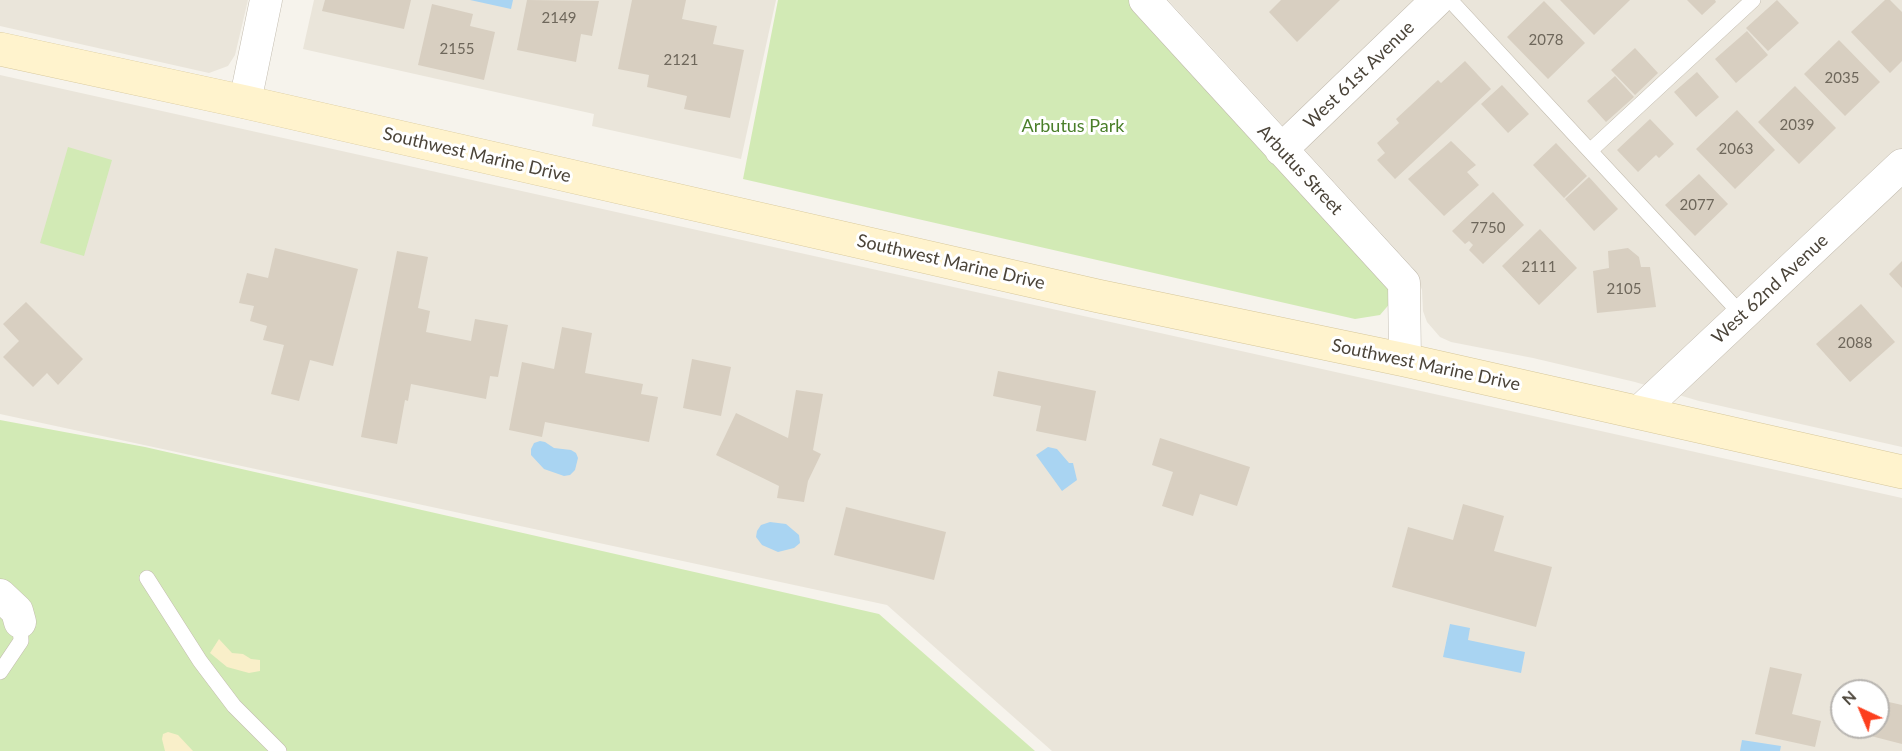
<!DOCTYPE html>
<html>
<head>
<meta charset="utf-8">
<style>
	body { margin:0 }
	#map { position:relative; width:1902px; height:751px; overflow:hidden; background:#f6f3ec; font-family:Lato,sans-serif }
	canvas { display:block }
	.north { position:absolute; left:1830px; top:679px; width:60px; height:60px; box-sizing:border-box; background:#fff; border:2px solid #b7b4b0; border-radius:50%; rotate:316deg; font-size:16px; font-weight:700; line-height:24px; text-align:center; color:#4b4439 }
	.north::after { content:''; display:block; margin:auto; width:21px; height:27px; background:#fc3f1d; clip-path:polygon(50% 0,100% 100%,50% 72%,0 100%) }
</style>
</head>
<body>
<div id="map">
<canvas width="1902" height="751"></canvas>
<div class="north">N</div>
</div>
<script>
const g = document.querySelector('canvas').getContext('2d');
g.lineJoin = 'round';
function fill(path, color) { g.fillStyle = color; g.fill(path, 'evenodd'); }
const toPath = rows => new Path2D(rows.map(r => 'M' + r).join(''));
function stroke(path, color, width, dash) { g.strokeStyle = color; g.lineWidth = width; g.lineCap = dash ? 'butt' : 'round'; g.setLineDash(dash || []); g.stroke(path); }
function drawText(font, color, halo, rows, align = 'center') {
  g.font = font + ' Lato,sans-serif'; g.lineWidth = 6; g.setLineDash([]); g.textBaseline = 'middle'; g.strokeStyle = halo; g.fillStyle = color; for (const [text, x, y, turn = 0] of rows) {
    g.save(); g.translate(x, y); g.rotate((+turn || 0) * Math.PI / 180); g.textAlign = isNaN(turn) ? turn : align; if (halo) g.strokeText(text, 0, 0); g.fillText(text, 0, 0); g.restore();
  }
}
fill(toPath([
	[0,0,248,0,235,55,228,66,209,73,0,26],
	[314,0,776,0,741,159,592,126,594,114,303,49],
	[1168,0,1902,0,1902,447,1699,401,1635,382,1533,358,1451,342,1440,337,1427,322,1423,311,1422,290,1413,268],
	[0,75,1902,498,1902,751,1052,751,887,605,0,414],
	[1842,691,1878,691,1878,727,1842,727]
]), '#eae5da');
fill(toPath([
	[778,0,1129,0,1387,283,1392,301,1380,315,1355,319,743,179],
	[68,147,112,160,84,256,40,243],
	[0,420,145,447,879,614,1035,751,0,751]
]), '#d2eab5');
fill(toPath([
	[219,639,232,653,243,654,251,659,260,660,260,671,249,673,227,667,210,653],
	[168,732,178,735,193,751,165,751,162,739,163,734]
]), '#f9efc9');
fill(toPath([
	[470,0,513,0,511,9],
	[540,441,545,442,554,448,571,450,576,453,578,458,575,470,570,475,564,476,544,469,531,455,531,449,534,443],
	[1048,447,1057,449,1069,463,1073,463,1077,480,1062,491,1036,455],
	[770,522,786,524,799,535,800,543,794,548,778,552,762,545,756,537,757,531,761,525],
	[1450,624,1470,628,1468,640,1525,652,1521,673,1443,657],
	[1742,740,1781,746,1780,751,1740,751]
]), '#a9d4f2');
fill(toPath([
	[325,0,411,0,404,29,322,11],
	[527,0,599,1,592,36,581,34,576,62,517,50],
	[632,0,686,0,682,19,717,26,713,44,744,50,730,118,684,109,687,96,647,87,649,75,618,69],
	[1281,0,1340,0,1297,42,1269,12],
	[1560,0,1630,0,1594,35],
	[1687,0,1715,0,1716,2,1702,15],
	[1777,0,1799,23,1768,51,1746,28],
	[1885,0,1890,0,1902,12,1902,61,1890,73,1851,32],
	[1544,1,1585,43,1548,79,1507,37],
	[432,4,473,14,470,26,495,32,484,80,418,65],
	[1747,31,1768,55,1736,83,1715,59],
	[1839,40,1880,82,1845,116,1804,74],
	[1635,48,1658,73,1635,95,1611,70],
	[1465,61,1491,89,1395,179,1377,160,1385,153,1377,143,1399,123,1396,119,1438,80,1441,83],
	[1697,72,1719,97,1696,117,1674,92],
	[1615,76,1634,97,1606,122,1587,101],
	[1502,85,1529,114,1508,133,1481,104],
	[1795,86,1836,128,1799,164,1758,122],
	[1737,110,1775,150,1735,189,1696,149],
	[1650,119,1674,144,1659,158,1656,155,1638,172,1617,150],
	[1451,141,1476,165,1467,172,1479,185,1444,216,1408,179],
	[1556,143,1587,176,1564,198,1533,165],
	[1699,174,1728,204,1695,236,1665,205],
	[1589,177,1618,209,1594,231,1565,199],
	[1493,192,1524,225,1483,264,1469,250,1473,245,1469,241,1465,244,1452,231],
	[1540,229,1577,268,1539,305,1502,266],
	[275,248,358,269,333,366,310,360,299,401,271,394,284,345,263,340,267,326,250,321,254,306,239,303,247,273,268,278],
	[1628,248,1639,257,1641,267,1650,267,1656,307,1597,313,1593,271,1609,268,1608,251],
	[397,251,428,257,418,308,430,311,426,332,471,341,475,319,508,325,498,377,490,376,486,399,411,384,408,401,405,400,397,444,361,437],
	[1902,261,1902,288,1889,274],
	[26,302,83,359,58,385,47,373,33,387,3,357,19,341,3,324],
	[1861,304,1895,342,1850,382,1816,344],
	[562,327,592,333,585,373,643,384,641,394,658,397,649,442,545,422,542,437,509,430,522,362,554,369],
	[692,359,731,367,721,416,683,408],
	[998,371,1096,391,1086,441,1036,431,1041,406,993,396],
	[796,390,823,394,813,450,821,454,808,481,804,502,777,498,779,486,716,455,736,413,788,438],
	[1160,438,1250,467,1237,506,1200,494,1193,516,1162,506,1173,472,1152,465],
	[1463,504,1504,516,1494,551,1552,567,1536,627,1392,587,1408,527,1453,540],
	[846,507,946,532,934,580,834,555],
	[1770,667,1802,674,1792,714,1821,721,1815,747,1755,734],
	[1880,700,1902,705,1902,744,1871,736,1874,727,1878,727,1878,709]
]), '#d8cfc1');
const service = toPath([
	[1450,0,1742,315],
	[1591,150,1753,0],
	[147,578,200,661,234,706,279,751],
	[0,672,21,641,20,622]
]);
const minor = toPath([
	[1145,0,1404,283,1405,360],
	[245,102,266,0],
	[1281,150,1437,0],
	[1639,412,1902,165],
	[0,595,17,611,20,622]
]);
const secondary = toPath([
	[0,49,245,102,1098,296,1405,360,1902,472]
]);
stroke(service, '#c2bbae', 16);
stroke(minor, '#c2bbae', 33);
stroke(secondary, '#d6c79b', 34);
stroke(service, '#fff', 15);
stroke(minor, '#fff', 32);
stroke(secondary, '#fff3cd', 33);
drawText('15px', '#6e675b', null, [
	["2149",559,18],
	["2078",1546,40],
	["2155",457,49],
	["2121",681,60],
	["2035",1842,78],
	["2039",1797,125],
	["2063",1736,149],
	["2077",1697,205],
	["7750",1488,228],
	["2111",1539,267],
	["2105",1624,289],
	["2088",1855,343]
]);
drawText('18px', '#4b4439', '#fff', [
	["West 61st Avenue",1359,75,-44],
	["Southwest Marine Drive",477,155,13],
	["Arbutus Street",1300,170,47],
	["Southwest Marine Drive",951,262,13],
	["West 62nd Avenue",1770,289,-43],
	["Southwest Marine Drive",1426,365,12]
]);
drawText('18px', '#4a7f2a', '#fff', [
	["Arbutus Park",1073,126]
]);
</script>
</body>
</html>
